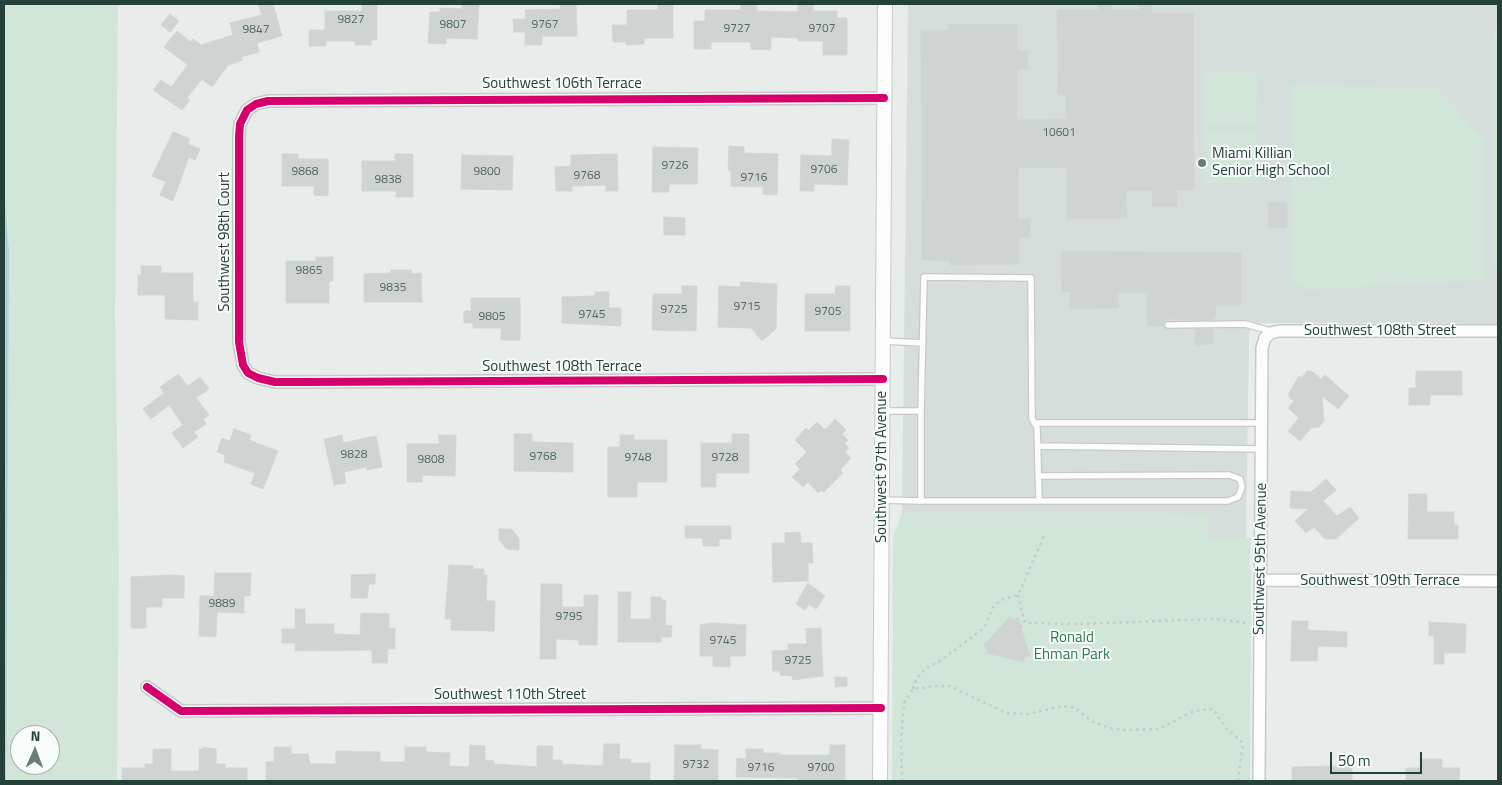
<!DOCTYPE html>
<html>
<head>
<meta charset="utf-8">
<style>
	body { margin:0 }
	#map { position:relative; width:1502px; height:785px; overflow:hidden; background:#e8edeb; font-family:"Titillium Web",sans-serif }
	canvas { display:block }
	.frame { position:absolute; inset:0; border:5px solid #24423a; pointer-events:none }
	.north { position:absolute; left:10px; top:725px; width:50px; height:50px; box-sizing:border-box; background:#f7fbf9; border:1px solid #a3b1ad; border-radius:50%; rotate:2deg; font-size:14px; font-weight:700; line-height:20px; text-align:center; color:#24423a }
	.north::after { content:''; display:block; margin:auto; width:18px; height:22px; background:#697e78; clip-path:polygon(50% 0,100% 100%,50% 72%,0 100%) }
	.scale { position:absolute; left:1330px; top:752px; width:92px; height:22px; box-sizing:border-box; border:2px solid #24423a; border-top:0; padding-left:6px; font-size:15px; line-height:18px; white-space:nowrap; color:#24423a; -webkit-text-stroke:4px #f7fbf9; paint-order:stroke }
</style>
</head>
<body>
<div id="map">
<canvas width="1502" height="785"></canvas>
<div class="frame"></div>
<div class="north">N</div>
<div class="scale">50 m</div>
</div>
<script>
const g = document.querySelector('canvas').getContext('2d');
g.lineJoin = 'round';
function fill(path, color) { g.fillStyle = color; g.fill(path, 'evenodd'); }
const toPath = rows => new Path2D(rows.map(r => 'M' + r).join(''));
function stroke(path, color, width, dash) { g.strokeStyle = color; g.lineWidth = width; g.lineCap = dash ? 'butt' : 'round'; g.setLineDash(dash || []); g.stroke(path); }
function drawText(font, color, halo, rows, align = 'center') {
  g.font = font + ' "Titillium Web",sans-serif'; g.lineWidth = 4; g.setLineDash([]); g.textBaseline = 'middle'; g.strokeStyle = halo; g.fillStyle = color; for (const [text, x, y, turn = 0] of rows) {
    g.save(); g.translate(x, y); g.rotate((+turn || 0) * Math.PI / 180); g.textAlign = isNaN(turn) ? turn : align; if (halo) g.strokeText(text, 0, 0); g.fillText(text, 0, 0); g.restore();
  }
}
fill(toPath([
	[908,4,1498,4,1498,324,1261,323,1252,326,1249,335,1246,538,1207,538,1207,514,902,513]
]), '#d6dedb');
fill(toPath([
	[4,4,118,4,115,316,119,564,117,781,6,781,6,703,4,702],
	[20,735,50,735,50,765,20,765],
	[1498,17,1498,276,1491,251,1493,39],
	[1205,73,1257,73,1258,99,1205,99],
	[1291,85,1437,88,1485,139,1485,280,1305,290,1292,281],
	[1205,100,1257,100,1257,126,1205,126],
	[1205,130,1257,130,1257,155,1205,155],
	[1205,158,1257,158,1257,183,1205,183],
	[902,513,1208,514,1207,538,1251,538,1249,568,1251,571,1250,781,892,781,893,537]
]), '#d1e6d8');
fill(toPath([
	[4,190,9,252,6,781,4,781]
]), '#a9d4db');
const building = toPath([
	[258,4,273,4,282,36,257,43,259,52,241,57,243,60,228,65,212,87,202,79,187,98,190,100,182,110,153,90,161,80,171,87,188,65,164,47,177,31,191,42,193,39,201,45,233,35,230,23,262,15,258,4],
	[362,4,377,4,377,40,371,40,371,45,355,45,355,41,325,41,326,46,309,46,309,30,325,30,325,11,362,11,362,4],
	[462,4,479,4,477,39,446,38,446,44,428,43,430,12,440,12,440,8,462,9,462,4],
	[560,4,576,4,577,36,542,36,542,45,525,45,525,32,514,32,513,19,526,19,525,10,561,9,560,4],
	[658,4,673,4,673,38,644,38,644,44,626,45,626,42,613,42,612,25,627,25,627,10,658,10,658,4],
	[741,4,757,4,756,11,798,12,798,4,813,4,813,11,837,11,837,18,847,18,847,55,823,55,823,41,798,41,798,38,771,37,771,50,751,49,751,42,711,42,711,49,694,49,694,21,705,21,705,10,741,10,741,4],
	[1098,4,1111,4,1111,10,1139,10,1139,4,1152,4,1152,13,1193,13,1194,190,1177,190,1177,207,1152,207,1152,191,1126,191,1127,218,1067,219,1067,168,1018,168,1018,219,1030,219,1030,238,1019,238,1019,264,950,265,951,261,922,260,921,30,948,30,948,24,1017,24,1017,51,1028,51,1028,69,1017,69,1017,120,1066,119,1066,95,1058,95,1057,10,1098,10,1098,4],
	[170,14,179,21,170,32,161,25,170,14],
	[173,132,190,139,188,144,200,149,195,160,189,157,173,201,160,195,166,182,152,176,173,132],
	[832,139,849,140,847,185,814,184,814,191,800,191,801,155,832,156,832,139],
	[729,146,744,147,744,153,778,154,777,195,763,194,763,187,731,186,731,171,728,170,729,146],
	[653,147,698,148,697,184,669,184,669,192,652,192,653,147],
	[282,154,298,154,298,159,328,159,328,196,314,195,314,186,282,186,282,154],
	[395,154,413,154,413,197,396,197,396,191,362,191,362,161,395,161,395,154],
	[617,154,618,191,606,191,606,185,572,186,572,191,556,191,555,167,571,166,571,155,617,154],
	[462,155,513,156,512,190,461,189,462,155],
	[1268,202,1287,203,1287,228,1268,228,1268,202],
	[664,217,685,218,685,235,664,235,664,217],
	[1061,251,1241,253,1241,306,1216,306,1215,318,1212,320,1165,319,1163,326,1148,326,1147,293,1118,293,1119,308,1070,309,1070,292,1062,292,1061,251],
	[316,257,333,257,333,281,329,281,329,303,286,303,286,261,316,261,316,257],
	[141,266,161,266,161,273,193,273,193,302,198,302,198,320,165,319,165,295,138,295,138,275,141,275,141,266],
	[391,270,411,270,412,274,421,273,422,302,364,302,364,274,391,273,391,270],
	[741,282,777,284,776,329,762,341,751,328,718,327,719,286,740,287,741,282],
	[682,286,697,286,696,331,652,330,653,294,682,294,682,286],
	[836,286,850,286,850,331,805,331,805,294,835,294,836,286],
	[595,292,609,292,609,308,621,308,621,326,562,323,562,297,595,296,595,292],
	[471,298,520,298,520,340,501,340,501,328,473,328,473,323,464,323,464,311,471,311,471,298],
	[1195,329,1212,329,1213,344,1196,345,1195,329],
	[1307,371,1312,371,1321,379,1325,375,1349,396,1338,409,1322,396,1324,421,1319,427,1311,428,1300,441,1288,431,1299,418,1288,408,1294,401,1289,397,1289,393,1299,376,1301,378,1307,371],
	[1416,371,1462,371,1462,395,1430,395,1430,405,1409,405,1409,388,1416,388,1416,371],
	[178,374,188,386,200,377,209,389,196,398,209,415,203,419,206,424,194,432,198,437,183,448,172,433,183,425,169,405,151,419,143,409,164,393,160,387,178,374],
	[835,419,846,430,842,434,848,440,844,443,849,448,845,452,851,458,840,470,843,473,824,492,821,490,818,493,808,482,803,487,792,477,800,469,795,464,807,452,795,440,806,428,808,431,817,422,825,430,835,419],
	[234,429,251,435,249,440,278,451,263,489,251,484,255,473,224,462,225,455,217,452,222,438,230,441,234,429],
	[514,434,532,434,532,442,573,443,573,472,514,471,514,434],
	[732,434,749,434,749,473,716,473,716,487,701,487,701,443,732,443,732,434],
	[342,435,343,443,376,436,382,467,367,470,366,467,344,472,346,483,334,485,324,439,342,435],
	[439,435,456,435,455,476,422,475,422,482,407,482,407,444,439,444,439,435],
	[620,435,634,435,634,440,667,440,667,482,637,482,637,497,608,497,608,447,620,447,620,435],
	[1326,479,1336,490,1323,501,1337,516,1350,507,1359,518,1336,539,1325,539,1314,527,1306,533,1295,521,1308,509,1290,508,1291,491,1311,492,1326,479],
	[1409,494,1427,494,1427,512,1454,512,1454,525,1458,525,1458,539,1408,539,1409,494],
	[685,526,731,526,731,539,719,539,719,546,703,546,703,538,685,538,685,526],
	[499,529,511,529,519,538,519,550,507,549,499,540,499,529],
	[800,532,801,543,812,543,813,563,808,563,808,581,773,582,772,543,785,543,785,533,800,532],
	[449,565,473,566,473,569,484,569,484,575,487,575,486,601,495,601,494,631,451,630,451,619,445,619,449,565],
	[215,573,251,573,250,596,244,596,244,613,217,612,216,637,199,636,200,596,214,596,215,573],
	[375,574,375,584,369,584,367,598,351,598,351,575,375,574],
	[173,575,184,576,184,598,162,598,162,607,146,607,146,628,131,628,131,577,173,575],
	[808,583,825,596,816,609,809,604,805,610,796,604,808,583],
	[541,584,562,584,562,607,584,607,584,595,598,595,597,645,579,645,579,640,556,639,556,659,540,659,541,584],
	[618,592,631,592,630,619,651,619,651,597,661,597,661,600,666,600,665,625,672,626,671,637,661,637,661,642,618,642,618,592],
	[295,609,305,609,305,624,334,624,334,634,360,635,361,613,389,614,389,628,395,628,395,649,388,649,387,663,372,663,372,650,295,651,295,643,282,643,282,629,295,629,295,609],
	[1010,617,1014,620,1018,618,1030,656,1025,657,1024,662,986,653,987,649,983,646,1010,617],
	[1292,621,1308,621,1308,630,1347,632,1347,647,1318,646,1317,661,1291,661,1292,621],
	[1429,622,1466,624,1465,653,1444,653,1444,664,1434,664,1434,636,1429,636,1429,622],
	[712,623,746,625,745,656,730,656,730,667,713,666,713,656,700,656,700,625,712,623],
	[821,628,823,676,793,680,792,676,780,675,780,671,773,671,772,651,788,650,788,644,807,644,806,629,821,628],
	[835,677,847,677,847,686,835,687,835,677],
	[604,744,620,744,619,759,631,759,630,763,650,763,650,781,266,780,266,762,274,762,274,747,291,747,291,754,308,754,310,764,336,764,336,751,380,752,380,762,405,762,405,747,426,747,426,752,450,753,449,766,469,767,470,745,485,746,485,760,494,761,494,764,537,767,537,746,553,746,552,760,562,760,562,764,603,766,604,744],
	[675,745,701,745,700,749,718,750,718,781,674,780,675,745],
	[830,745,845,745,845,781,798,781,798,778,736,777,737,758,746,759,746,749,763,749,763,753,780,753,779,755,830,755,830,745],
	[203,747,216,749,216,764,225,764,225,768,247,768,247,781,122,781,122,768,145,768,145,764,153,764,153,749,171,749,171,771,199,771,199,749,203,749,203,747],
	[1420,759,1442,759,1442,768,1460,768,1459,781,1406,781,1406,768,1420,768,1420,759],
	[1334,766,1352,768,1352,781,1292,781,1292,767,1334,766]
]);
fill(building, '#cfd4d2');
stroke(building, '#d1d6d4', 1);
const service = toPath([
	[1168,325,1245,324,1267,330,1270,333],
	[883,341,923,343],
	[1035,423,1262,423],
	[1038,446,1262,449],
	[1038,476,1229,475,1240,479,1242,487,1238,497,1228,501,1039,501],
	[882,500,921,501,921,411,882,411],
	[921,501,1039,501,1037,427,1032,419,1031,278,924,277,921,411]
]);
const minor = toPath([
	[883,379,303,382,275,382,258,378,248,373,243,365,239,342,239,136,240,124,247,110,256,104,268,101,884,98],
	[1261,580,1498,581],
	[147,687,181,711,881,708],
	[1259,781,1262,348,1265,338,1270,333,1279,331,1498,331]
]);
const tertiary = toPath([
	[880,781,885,4]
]);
stroke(service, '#c5cac8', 8);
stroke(minor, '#c5cac8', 14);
stroke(tertiary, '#c5cac8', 16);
stroke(toPath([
	[1018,595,1025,623,1079,624,1215,619,1248,623],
	[1020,627,1025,623],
	[913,689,916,680,925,669,943,659,984,628,993,607,1001,600,1018,595,1044,536],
	[902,781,901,741,904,703,913,689,935,686,950,686,1006,713,1029,714,1063,706,1075,708,1093,722,1109,728,1126,730,1159,729,1194,711,1213,709,1226,728,1243,743,1238,781]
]), '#c3ccca', 2.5, [2.5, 4]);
stroke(service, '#fcfcfc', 5.5);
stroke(minor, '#fcfcfc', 11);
stroke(tertiary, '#fcfcfc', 14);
stroke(toPath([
	[883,379,303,382,275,382,258,378,248,373,243,365,239,342,239,136,240,124,247,110,256,104,268,101,884,98],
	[147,687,181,711,881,708]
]), '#d6006c', 8);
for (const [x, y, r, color] of [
	[1202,163,5,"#697e78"]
]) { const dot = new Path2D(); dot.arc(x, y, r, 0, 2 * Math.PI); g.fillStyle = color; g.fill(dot); stroke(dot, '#f7fbf9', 2); }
drawText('12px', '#506761', null, [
	["9827",351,20],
	["9807",453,25],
	["9767",545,25],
	["9727",737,29],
	["9707",822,29],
	["9847",256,30],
	["10601",1059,133],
	["9726",675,166],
	["9706",824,170],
	["9868",305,172],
	["9800",487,172],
	["9768",587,176],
	["9716",754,178],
	["9838",388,180],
	["9865",309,271],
	["9835",393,288],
	["9715",747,307],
	["9725",674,310],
	["9705",828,312],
	["9745",592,315],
	["9805",492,317],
	["9828",354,455],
	["9768",543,457],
	["9748",638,458],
	["9728",725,458],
	["9808",431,460],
	["9889",222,604],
	["9795",569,617],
	["9745",723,641],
	["9725",798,661],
	["9732",696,765],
	["9716",761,768],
	["9700",821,768]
]);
drawText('15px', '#24423a', '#f7fbf9', [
	["Southwest 106th Terrace",562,84],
	["Southwest 98th Court",225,242,-90],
	["Southwest 108th Street",1380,331],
	["Southwest 108th Terrace",562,367],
	["Southwest 97th Avenue",882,467,-90],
	["Southwest 95th Avenue",1261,559,-89],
	["Southwest 109th Terrace",1380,581],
	["Southwest 110th Street",510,695]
]);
drawText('15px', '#24423a', '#f7fbf9', [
	["Miami Killian",1212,154],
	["Senior High School",1212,171]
], 'left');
drawText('15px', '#2d7a4b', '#f7fbf9', [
	["Ronald",1072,638],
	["Ehman Park",1072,655]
]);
</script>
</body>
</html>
